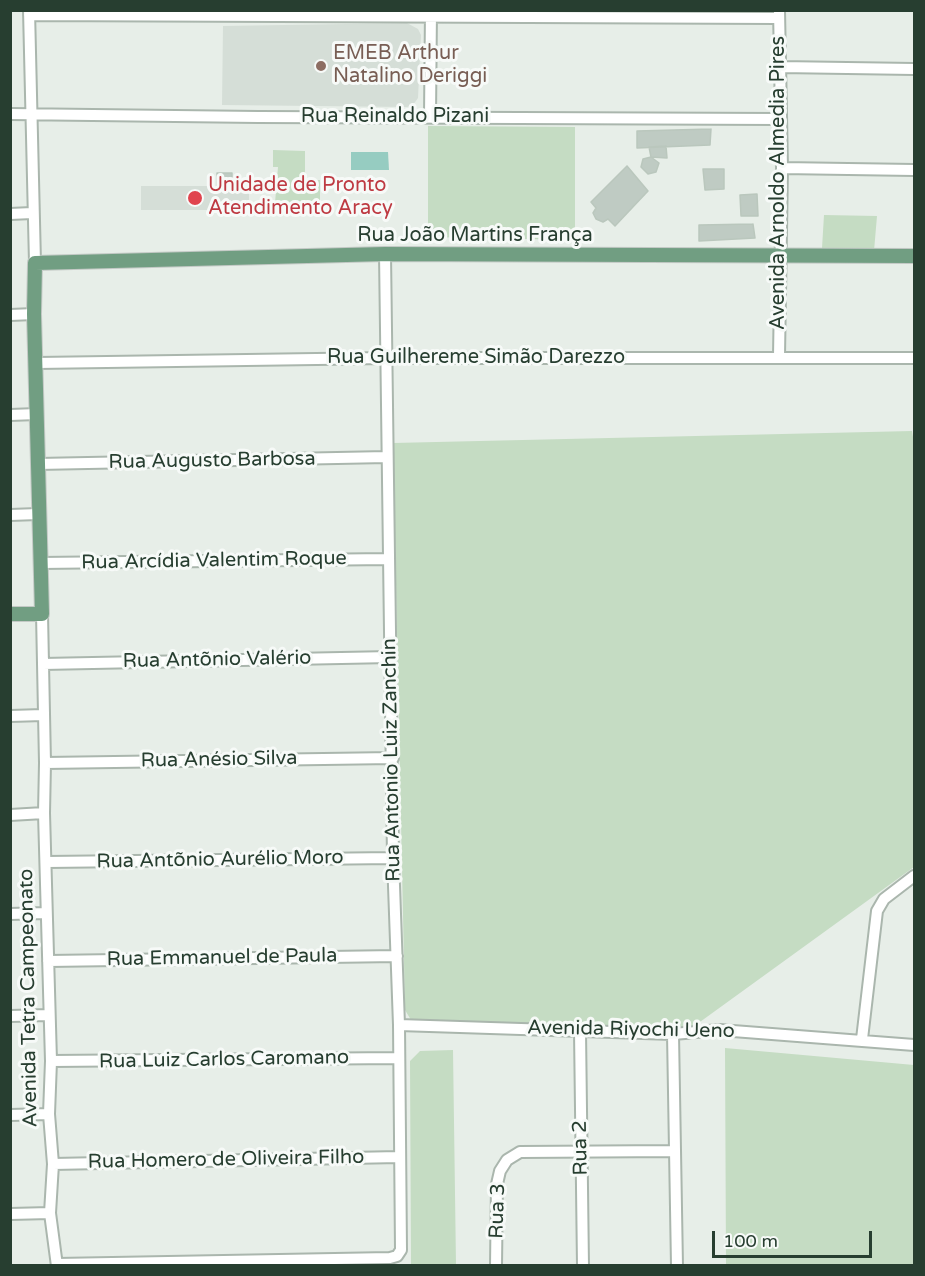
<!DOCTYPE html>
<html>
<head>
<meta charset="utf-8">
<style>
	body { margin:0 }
	#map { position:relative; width:925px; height:1276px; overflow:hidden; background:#e7eee8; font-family:"Varela Round",sans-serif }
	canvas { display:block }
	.frame { position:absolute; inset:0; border:12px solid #273e30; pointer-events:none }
	.scale { position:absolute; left:712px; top:1231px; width:160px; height:27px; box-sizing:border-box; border:3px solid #273e30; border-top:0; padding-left:8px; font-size:18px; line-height:21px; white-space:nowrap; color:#273e30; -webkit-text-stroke:4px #f7faf8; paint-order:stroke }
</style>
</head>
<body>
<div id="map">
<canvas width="925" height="1276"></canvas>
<div class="frame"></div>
<div class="scale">100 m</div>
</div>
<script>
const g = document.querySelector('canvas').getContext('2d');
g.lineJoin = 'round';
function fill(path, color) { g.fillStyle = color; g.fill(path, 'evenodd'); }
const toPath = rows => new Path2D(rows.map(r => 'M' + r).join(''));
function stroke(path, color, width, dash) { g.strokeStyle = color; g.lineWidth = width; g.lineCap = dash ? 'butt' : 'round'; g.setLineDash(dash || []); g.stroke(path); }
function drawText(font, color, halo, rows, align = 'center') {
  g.font = font + ' "Varela Round",sans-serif'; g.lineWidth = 6; g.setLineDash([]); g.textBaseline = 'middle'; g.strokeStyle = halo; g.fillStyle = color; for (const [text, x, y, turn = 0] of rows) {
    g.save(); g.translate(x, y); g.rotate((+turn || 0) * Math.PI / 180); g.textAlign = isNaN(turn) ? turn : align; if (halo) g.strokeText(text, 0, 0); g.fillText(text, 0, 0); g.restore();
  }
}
fill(toPath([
	[407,23,418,29,421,35,418,98,413,105,407,107,222,105,223,26],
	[141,186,249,186,249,210,141,210]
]), '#d5ded7');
fill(toPath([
	[428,126,575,127,575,240,428,237],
	[273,150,305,151,305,180,320,180,320,203,275,203,278,167,273,167],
	[824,215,877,216,874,251,822,248],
	[912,431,914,443,914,867,693,1027,414,1025,405,1010,393,443],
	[725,1048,914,1065,914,1265,726,1265],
	[453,1050,456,1265,411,1265,410,1061,420,1051]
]), '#c5dcc3');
fill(toPath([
	[351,152,388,152,389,170,351,170]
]), '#96ccc1');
const building = toPath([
	[711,129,710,145,637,148,637,131,711,129],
	[666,146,667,158,651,157,649,147,666,146],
	[651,157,659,163,656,172,648,174,641,167,643,159,651,157],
	[627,166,648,191,615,226,608,219,603,222,596,219,593,213,596,208,591,202,627,166],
	[703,169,724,169,724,189,705,190,703,169],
	[217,173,232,173,232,186,217,186,217,173],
	[757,194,758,216,741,216,740,195,757,194],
	[753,224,755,238,699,241,699,225,753,224]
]);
fill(building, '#bfcbc3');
stroke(building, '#bac7bd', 1.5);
const minor = toPath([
	[29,10,35,263],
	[29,15,778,18],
	[780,67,914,69],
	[10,114,258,117,780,119],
	[430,116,431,10],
	[782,168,914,170],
	[10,214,32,213],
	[10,315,34,314],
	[779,356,782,168,779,10],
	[37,363,386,358,914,358],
	[10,415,37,414],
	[38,464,387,457],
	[10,515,38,514],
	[40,563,388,559],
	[42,614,45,763,44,813,51,1061,49,1114,53,1164,50,1213,57,1266],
	[43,664,391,657],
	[10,716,43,715],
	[45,763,393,758],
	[10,815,44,813],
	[47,862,393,858],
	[10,914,46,913],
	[48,961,397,956],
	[10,1016,48,1015],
	[399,1025,673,1034,720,1030,914,1045],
	[580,1031,583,1266],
	[673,1034,677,1266],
	[862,1039,877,911,884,899,914,876],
	[51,1061,397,1058],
	[10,1115,49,1114],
	[53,1164,399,1157],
	[10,1214,50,1213],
	[57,1264,390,1258,397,1256,401,1250,399,1025,393,858,385,254],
	[496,1266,497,1184,500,1171,507,1160,520,1152,675,1151]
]);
const major = toPath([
	[10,614,42,614,34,314,35,263,385,254,914,256]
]);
stroke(minor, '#aab6ad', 14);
stroke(major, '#c3c9c5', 16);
stroke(minor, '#fff', 10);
stroke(major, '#719e82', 14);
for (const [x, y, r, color] of [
	[321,66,6,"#8d6e63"],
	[195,198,8,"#e0444e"]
]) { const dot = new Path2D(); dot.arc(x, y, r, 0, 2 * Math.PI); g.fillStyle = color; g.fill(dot); stroke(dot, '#f7faf8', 2); }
drawText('20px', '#785e54', '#f7faf8', [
	["EMEB Arthur",333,54],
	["Natalino Deriggi",333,77]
], 'left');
drawText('20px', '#273e30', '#f7faf8', [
	["Rua Reinaldo Pizani",395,117],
	["Avenida Arnoldo Almedia Pires",779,183,-90],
	["Rua João Martins França",475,236],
	["Rua Guilhereme Simão Darezzo",476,358],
	["Rua Augusto Barbosa",212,461,-1],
	["Rua Arcídia Valentim Roque",214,561,-1],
	["Rua Antõnio Valério",217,660,-1],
	["Rua Anésio Silva",219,760,-1],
	["Rua Antonio Luiz Zanchin",392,760,-91],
	["Rua Antõnio Aurélio Moro",220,860,-1],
	["Rua Emmanuel de Paula",222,958,-1],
	["Avenida Tetra Campeonato",29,998,-91],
	["Avenida Riyochi Ueno",631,1030,1],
	["Rua Luiz Carlos Caromano",224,1060,-1],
	["Rua 2",581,1148,-91],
	["Rua Homero de Oliveira Filho",226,1160,-1],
	["Rua 3",498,1211,-88]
]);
drawText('20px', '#be3a42', '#f7faf8', [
	["Unidade de Pronto",208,186],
	["Atendimento Aracy",208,209]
], 'left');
</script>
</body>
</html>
